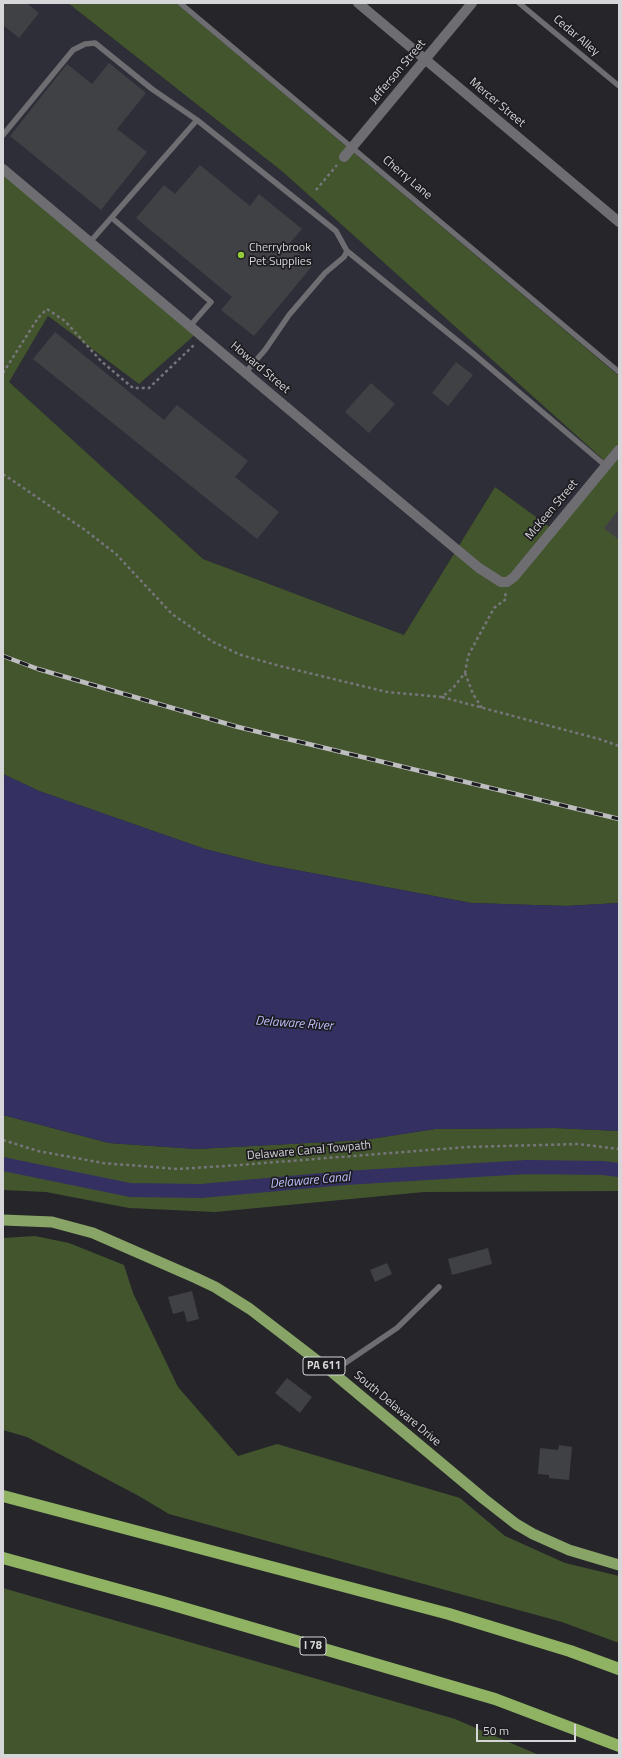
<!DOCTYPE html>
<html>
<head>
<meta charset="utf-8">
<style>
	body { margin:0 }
	#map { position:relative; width:622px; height:1758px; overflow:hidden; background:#26262a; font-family:"Titillium Web",sans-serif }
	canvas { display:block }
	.frame { position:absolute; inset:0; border:4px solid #d6d6d9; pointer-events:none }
	.scale { position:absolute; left:476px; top:1724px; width:100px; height:18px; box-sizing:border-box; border:2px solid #d6d6d9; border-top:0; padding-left:5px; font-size:12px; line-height:14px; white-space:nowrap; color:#d6d6d9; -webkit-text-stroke:3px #1d1d21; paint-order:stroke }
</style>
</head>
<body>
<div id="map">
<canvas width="622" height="1758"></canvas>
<div class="frame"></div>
<div class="scale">50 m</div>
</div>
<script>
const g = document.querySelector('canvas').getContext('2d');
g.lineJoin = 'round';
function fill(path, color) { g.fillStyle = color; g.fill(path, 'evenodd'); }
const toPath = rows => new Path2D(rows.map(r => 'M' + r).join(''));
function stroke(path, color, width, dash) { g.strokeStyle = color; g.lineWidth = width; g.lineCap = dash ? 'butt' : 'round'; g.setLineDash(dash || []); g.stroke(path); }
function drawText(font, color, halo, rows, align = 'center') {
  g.font = font + ' "Titillium Web",sans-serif'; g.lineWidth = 3.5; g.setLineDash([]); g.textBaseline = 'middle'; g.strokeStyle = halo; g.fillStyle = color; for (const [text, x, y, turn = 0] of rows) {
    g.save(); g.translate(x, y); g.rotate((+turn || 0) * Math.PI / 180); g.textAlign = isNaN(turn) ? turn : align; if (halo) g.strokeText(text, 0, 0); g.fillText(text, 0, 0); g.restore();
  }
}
fill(toPath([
	[3,3,68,3,283,172,606,462,551,529,495,487,404,635,203,559,9,382,48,316,139,384,3,171]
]), '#2e2e38');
fill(toPath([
	[68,3,176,3,619,376,619,903,566,906,471,903,264,864,205,849,39,791,3,774,3,171,198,332,139,384,48,316,9,382,203,559,404,635,495,487,551,528,606,462,283,172],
	[3,1115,109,1143,196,1149,364,1140,435,1129,555,1128,619,1131,619,1191,424,1192,215,1212,129,1208,46,1192,3,1190],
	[35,1236,69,1243,124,1265,133,1293,178,1387,238,1456,277,1444,460,1498,505,1536,565,1563,619,1576,619,1643,562,1622,169,1514,137,1495,27,1437,3,1430,3,1238],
	[3,1588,455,1719,539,1755,3,1755]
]), '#43552d');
fill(toPath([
	[3,774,39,791,205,849,264,864,471,903,566,906,619,903,619,1131,555,1128,435,1129,364,1140,196,1149,109,1143,3,1115]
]), '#343162');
stroke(toPath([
	[3,1164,130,1190,201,1191,345,1178,527,1167,603,1168,619,1170]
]), '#343162', 14);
fill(toPath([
	[3,3,27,3,39,13,19,38,3,25],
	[109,63,146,93,117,129,147,152,101,210,10,136,67,64,92,84],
	[200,165,250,206,259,194,302,229,288,245,313,265,254,336,221,310,232,297,136,218,164,185,175,194],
	[55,332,164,420,177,405,248,461,235,477,279,512,257,539,33,359],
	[456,362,473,375,448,406,432,393],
	[371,383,395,404,369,433,345,412],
	[619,509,619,540,604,528],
	[488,1248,492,1264,452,1275,448,1259],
	[387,1263,392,1274,375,1282,370,1270],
	[192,1291,199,1319,187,1322,184,1311,173,1314,168,1297],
	[287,1378,312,1397,300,1413,275,1393],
	[559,1445,572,1447,569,1480,549,1478,549,1475,538,1474,540,1448,558,1450]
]), '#404145');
stroke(toPath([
	[316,190,337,165],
	[3,373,38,318,47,309,65,321,101,361,133,388,149,388,195,344],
	[3,474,85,530,116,554,172,614,213,642,241,655,280,666,387,692,442,697,453,688,465,673,468,656,494,608,506,599,505,592],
	[465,673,473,694,482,708],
	[442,697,599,739,619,746],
	[3,1140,38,1151,103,1163,177,1169,226,1166,467,1147,578,1144,619,1149]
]), '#76767a', 2.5, [3, 3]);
stroke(toPath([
	[180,3,619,372],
	[519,3,619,86],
	[197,120,336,231,347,251,344,257,325,273,289,315,265,350,245,373],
	[3,135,73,50,85,44,95,43,152,89,197,120,90,242],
	[112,218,211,302,190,326],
	[347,251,475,355,606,466],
	[332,1372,397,1328,439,1287]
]), '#6e6e72', 5.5);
stroke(toPath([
	[358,3,619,222],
	[344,157,472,3],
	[3,169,354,464,479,568,501,582,507,582,514,577,619,450]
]), '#6e6e72', 10);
stroke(toPath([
	[3,1220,52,1222,93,1233,196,1278,215,1287,250,1309,332,1372,484,1499,516,1524,533,1534,569,1550,619,1565]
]), '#88a466', 11);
stroke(toPath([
	[3,1496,449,1614,570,1651,619,1669],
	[3,1558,163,1602,495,1699,619,1746]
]), '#8fb263', 12);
const rail = toPath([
	[3,656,38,669,238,727,619,819]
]);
stroke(rail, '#bebec1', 4.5);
stroke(rail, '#1d1d21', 3, [9]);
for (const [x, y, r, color] of [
	[241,255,4,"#95cc3b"]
]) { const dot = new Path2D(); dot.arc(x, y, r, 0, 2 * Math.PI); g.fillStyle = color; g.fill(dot); stroke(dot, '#1d1d21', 1.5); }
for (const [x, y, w] of [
	[324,1366,42],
	[313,1646,26]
]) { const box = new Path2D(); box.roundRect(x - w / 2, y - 9, w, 18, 3); g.fillStyle = '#1d1d21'; g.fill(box); stroke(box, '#d6d6d9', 1); }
drawText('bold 11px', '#d6d6d9', null, [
	["PA 611",324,1366],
	["I 78",313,1646]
]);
drawText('12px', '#d6d6d9', '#1d1d21', [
	["Cedar Alley",576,36,40],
	["Jefferson Street",398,72,-50],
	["Mercer Street",497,103,40],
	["Cherry Lane",407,178,40],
	["Howard Street",260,368,40],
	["McKeen Street",552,510,-50],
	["Delaware Canal Towpath",309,1151,-5],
	["South Delaware Drive",397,1409,40]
]);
drawText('12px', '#d6d6d9', '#1d1d21', [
	["Cherrybrook",249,248],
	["Pet Supplies",249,262]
], 'left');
drawText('italic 13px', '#bcbdfd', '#1d1d21', [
	["Delaware River",294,1024,4],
	["Delaware Canal",310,1181,-5]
]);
</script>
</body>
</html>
